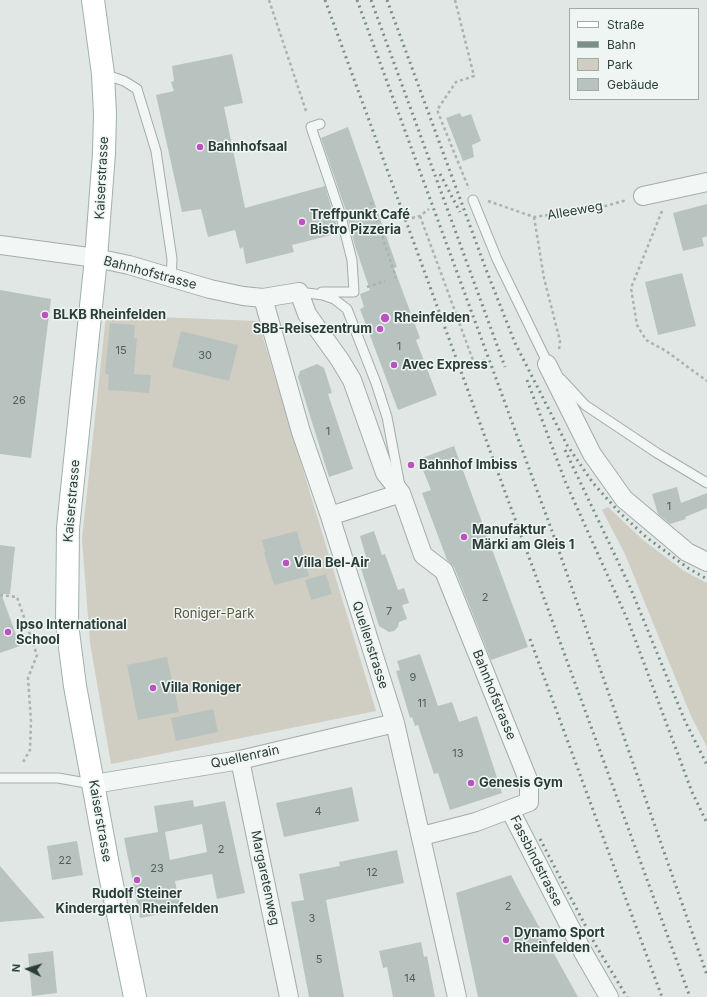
<!DOCTYPE html>
<html>
<head>
<meta charset="utf-8">
<style>
	body { margin:0 }
	#map { position:relative; width:707px; height:997px; overflow:hidden; background:#e0e7e5; font-family:Inter,sans-serif }
	canvas { display:block }
	.legend { position:absolute; left:569px; top:8px; width:130px; height:92px; box-sizing:border-box; background:#eff5f3; border:1px solid #a0aba8; margin:0; padding:5px 7px; list-style:none; font-size:12px; color:#2a3d38 }
	.legend li { display:flex; align-items:center; gap:8px; height:20px }
	.legend b { width:20px; border:1px solid #a0aba8 }
	.north { position:absolute; left:8px; top:949px; width:40px; height:40px; -webkit-text-stroke:3px #eff5f3; paint-order:stroke; rotate:275deg; font-size:11px; font-weight:700; line-height:16px; text-align:center; color:#2a3d38 }
	.north::after { content:''; display:block; margin:auto; width:14px; height:18px; background:#2a3d38; clip-path:polygon(50% 0,100% 100%,50% 72%,0 100%) }
</style>
</head>
<body>
<div id="map">
<canvas width="707" height="997"></canvas>
<ul class="legend">
<li><b style="height:5px;background:#fff"></b>Straße</li>
<li><b style="height:5px;background:#7b8f8a"></b>Bahn</li>
<li><b style="height:11px;background:#d0cec2"></b>Park</li>
<li><b style="height:11px;background:#b8c3c0"></b>Gebäude</li>
</ul>
<div class="north">N</div>
</div>
<script>
const g = document.querySelector('canvas').getContext('2d');
g.lineJoin = 'round';
function fill(path, color) { g.fillStyle = color; g.fill(path, 'evenodd'); }
const toPath = rows => new Path2D(rows.map(r => 'M' + r).join(''));
function stroke(path, color, width, dash) { g.strokeStyle = color; g.lineWidth = width; g.lineCap = dash ? 'butt' : 'round'; g.setLineDash(dash || []); g.stroke(path); }
function drawText(font, color, halo, rows, align = 'center') {
  g.font = font + ' Inter,sans-serif'; g.lineWidth = 3; g.setLineDash([]); g.textBaseline = 'middle'; g.strokeStyle = halo; g.fillStyle = color; for (const [text, x, y, turn = 0] of rows) {
    g.save(); g.translate(x, y); g.rotate((+turn || 0) * Math.PI / 180); g.textAlign = isNaN(turn) ? turn : align; if (halo) g.strokeText(text, 0, 0); g.fillText(text, 0, 0); g.restore();
  }
}
fill(toPath([
	[106,315,258,321,376,711,111,764,90,643,82,539],
	[608,507,643,540,684,571,707,583,707,747,691,716,625,554,602,510]
]), '#d0cec2');
fill(toPath([
	[232,54,243,103,224,107,245,208,325,186,339,233,292,245,294,252,246,264,243,247,240,249,235,230,208,237,201,209,182,212,156,95,174,91,171,82,174,81,172,66],
	[460,113,462,117,471,114,481,141,472,145,474,157,463,161,446,118],
	[348,127,397,267,394,268,420,338,416,340,437,395,398,410,360,309,364,307,360,294,370,290,355,246,346,211,321,138],
	[707,204,707,236,702,238,704,246,683,251,673,213],
	[682,273,696,326,658,335,645,282],
	[0,290,51,299,31,458,0,454],
	[110,323,135,325,134,338,137,338,134,374,151,375,149,393,108,390,109,375,105,374],
	[181,331,238,345,229,381,172,367],
	[317,364,324,368,332,393,328,394,353,469,329,477,298,377,300,371],
	[454,446,528,647,491,660,454,567,447,560,422,493,431,490,421,465,425,464,422,458],
	[677,487,681,503,707,493,707,508,685,517,686,519,670,524,658,514,652,494],
	[297,531,309,576,274,585,264,553,265,552,262,540],
	[374,531,382,555,385,554,398,590,404,588,409,603,402,605,407,619,399,622,398,627,394,631,389,632,379,626,359,562,367,560,360,536],
	[0,545,15,547,10,594,0,594],
	[326,574,332,594,311,600,305,580],
	[0,596,2,596,20,646,0,653],
	[420,654,438,706,452,702,459,722,477,716,502,793,450,810,438,773,434,774,418,725,415,726,412,717,410,718,396,671,400,670,397,661],
	[167,657,179,712,138,720,127,665],
	[213,709,218,732,176,741,171,718],
	[352,787,359,821,284,837,276,803],
	[193,800,194,807,225,801,245,893,217,899,212,874,175,881,181,910,140,918,124,838,158,832,154,806],
	[202,824,207,852,170,860,165,832],
	[77,841,83,875,52,880,47,846],
	[397,850,404,883,326,900,344,997,309,997,291,902,304,900,299,874,340,866,339,862],
	[0,866,45,918,0,922],
	[511,875,522,896,578,997,478,997,456,893],
	[421,942,424,957,427,956,435,997,393,997,387,967,383,968,379,951],
	[53,951,57,993,32,996,28,954]
]), '#b8c3c0');
const service = toPath([
	[104,74,124,81,137,89,156,151,172,259,171,279],
	[320,124,311,127,340,213,352,260,354,292,322,292],
	[473,200,497,259,549,366],
	[299,292,323,295,334,299,347,309,376,383,387,417,400,486],
	[561,379,585,405,657,453,707,483],
	[0,778,58,778,92,784]
]);
const minor = toPath([
	[643,196,707,182],
	[0,245,96,258,129,265,210,289,243,296,263,298,299,292,307,314,340,360,352,380,385,473,401,493,423,555,444,571,529,782,529,802,476,822,422,836],
	[263,298,301,432,330,516,395,723,457,997],
	[547,364,592,454,624,499,687,552,707,562],
	[330,516,401,493],
	[240,760,289,997],
	[94,784,240,760,395,723],
	[510,810,583,952,609,997]
]);
const primary = toPath([
	[93,0,103,74,105,114,104,153,96,258,68,528,67,624,75,686,108,865,135,997]
]);
stroke(service, '#a2adaa', 11);
stroke(minor, '#a2adaa', 20);
stroke(primary, '#a0b1ad', 24);
stroke(toPath([
	[269,0,307,114],
	[455,0,474,76,456,82,437,110,469,189],
	[488,201,534,217,598,208,627,200],
	[371,202,396,278],
	[662,211,631,288,637,325,646,340,666,351,707,381],
	[420,216,474,363],
	[534,217,544,278,560,341,559,350],
	[412,218,420,216,429,209],
	[367,287,385,281],
	[467,369,474,363,485,360],
	[0,595,17,597,37,655,28,678,31,721,30,750,22,764]
]), '#aab3b1', 2.5, [3, 3]);
stroke(service, '#f2f6f5', 9);
stroke(minor, '#f2f6f5', 18);
stroke(primary, '#fff', 22);
stroke(toPath([
	[325,0,690,997],
	[357,0,552,531,707,975],
	[371,0,505,367],
	[387,0,487,272,515,343,567,445,593,483,619,512,646,537,688,568,707,579],
	[440,174,460,212],
	[527,380,565,481,629,623,692,792,707,823],
	[565,450,630,587,685,721,707,765],
	[530,639,662,997],
	[540,839,595,944,627,997]
]), '#7b8f8a', 3, [2, 4]);
for (const [x, y, r, color] of [
	[200,147,4,"#bb52bf"],
	[302,222,4,"#bb52bf"],
	[45,315,4,"#bb52bf"],
	[385,318,5,"#bb52bf"],
	[380,329,4,"#bb52bf"],
	[394,365,4,"#bb52bf"],
	[411,465,4,"#bb52bf"],
	[464,537,4,"#bb52bf"],
	[286,563,4,"#bb52bf"],
	[8,632,4,"#bb52bf"],
	[153,688,4,"#bb52bf"],
	[471,783,4,"#bb52bf"],
	[137,880,4,"#bb52bf"],
	[506,940,4,"#bb52bf"]
]) { const dot = new Path2D(); dot.arc(x, y, r, 0, 2 * Math.PI); g.fillStyle = color; g.fill(dot); stroke(dot, '#eff5f3', 1.5); }
drawText('11px', '#4e5e5a', null, [
	["1",399,347],
	["15",121,351],
	["30",205,356],
	["26",19,401],
	["1",328,432],
	["1",669,507],
	["2",485,598],
	["7",389,612],
	["9",413,678],
	["11",422,704],
	["13",458,754],
	["4",318,812],
	["2",221,850],
	["22",65,861],
	["23",157,869],
	["12",372,873],
	["2",508,907],
	["3",312,919],
	["5",319,960],
	["14",410,979]
]);
drawText('bold 13px', '#2a3d38', '#eff5f3', [
	["Bahnhofsaal",208,147],
	["Treffpunkt Café",310,215],
	["Bistro Pizzeria",310,230],
	["BLKB Rheinfelden",53,315],
	["Rheinfelden",394,318],
	["SBB-Reisezentrum",372,329,"right"],
	["Avec Express",402,365],
	["Bahnhof Imbiss",419,465],
	["Manufaktur",472,530],
	["Märki am Gleis 1",472,545],
	["Villa Bel-Air",294,563],
	["Ipso International",16,625],
	["School",16,640],
	["Villa Roniger",161,688],
	["Genesis Gym",479,783],
	["Rudolf Steiner",137,894,"center"],
	["Kindergarten Rheinfelden",137,909,"center"],
	["Dynamo Sport",514,933],
	["Rheinfelden",514,948]
], 'left');
drawText('13px', '#2a3d38', '#eff5f3', [
	["Kaiserstrasse",102,178,-87],
	["Alleeweg",575,211,-10],
	["Bahnhofstrasse",150,273,15],
	["Kaiserstrasse",72,501,-85],
	["Quellenstrasse",370,645,72],
	["Bahnhofstrasse",494,695,68],
	["Quellenrain",245,757,-12],
	["Kaiserstrasse",100,821,80],
	["Fassbindstrasse",536,861,63],
	["Margaretenweg",265,878,78]
]);
drawText('13px', '#575539', '#eff5f3', [
	["Roniger-Park",214,614]
]);
</script>
</body>
</html>
